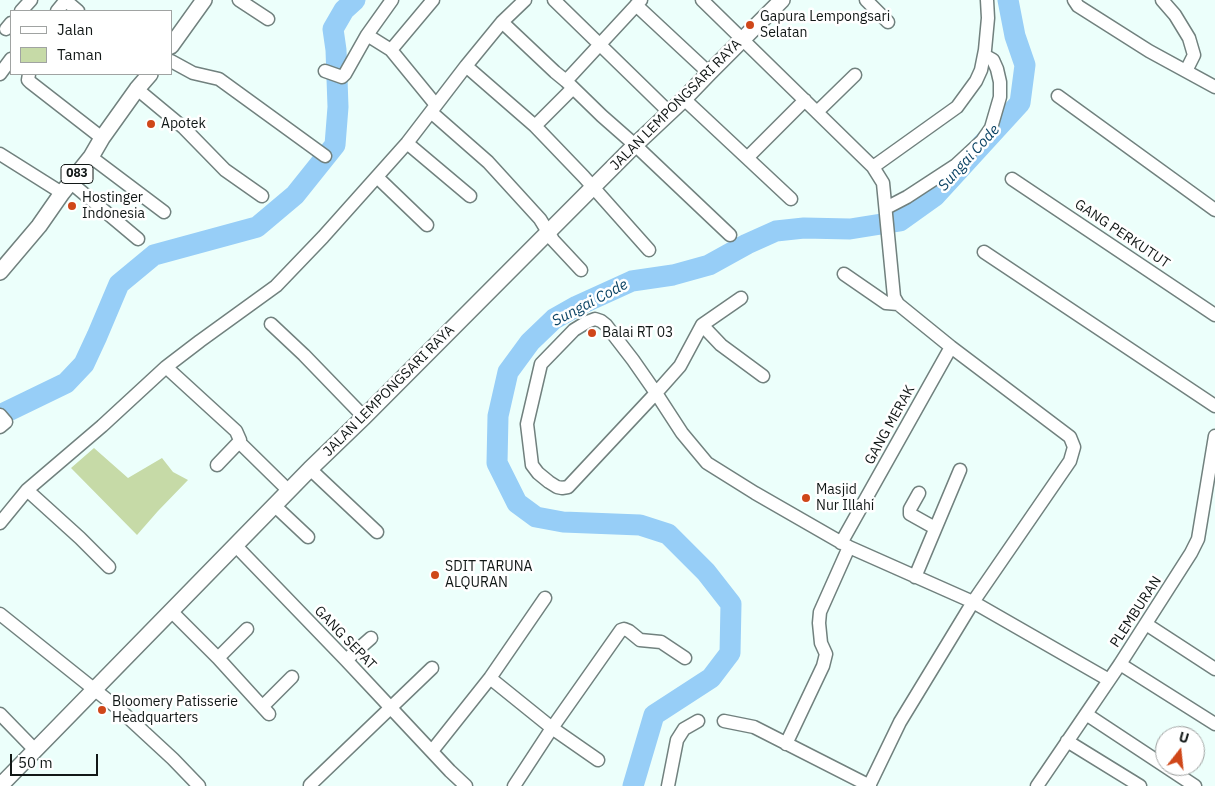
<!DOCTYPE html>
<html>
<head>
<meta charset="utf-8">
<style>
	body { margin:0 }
	#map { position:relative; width:1215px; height:786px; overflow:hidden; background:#ecfffb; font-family:"IBM Plex Sans",sans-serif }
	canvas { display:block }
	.legend { position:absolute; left:10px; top:10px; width:162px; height:65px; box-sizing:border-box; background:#fff; border:1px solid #a0a3a2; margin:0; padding:6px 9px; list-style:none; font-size:15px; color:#121817 }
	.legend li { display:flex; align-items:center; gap:10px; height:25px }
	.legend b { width:25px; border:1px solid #a0a3a2 }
	.north { position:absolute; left:1155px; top:726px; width:50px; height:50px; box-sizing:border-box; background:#fff; border:1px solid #a0a3a2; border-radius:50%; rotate:16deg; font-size:14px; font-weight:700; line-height:20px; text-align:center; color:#121817 }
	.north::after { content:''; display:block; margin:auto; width:18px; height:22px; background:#cf4719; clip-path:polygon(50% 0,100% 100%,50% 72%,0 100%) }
	.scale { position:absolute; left:10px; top:754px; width:88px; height:22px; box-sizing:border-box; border:2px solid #121817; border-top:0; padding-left:6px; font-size:15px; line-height:18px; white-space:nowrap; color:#121817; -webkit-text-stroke:4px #fff; paint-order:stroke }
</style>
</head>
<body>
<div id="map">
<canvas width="1215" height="786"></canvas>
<ul class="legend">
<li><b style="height:6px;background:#fff"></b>Jalan</li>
<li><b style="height:14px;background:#c6daa7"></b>Taman</li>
</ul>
<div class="north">U</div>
<div class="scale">50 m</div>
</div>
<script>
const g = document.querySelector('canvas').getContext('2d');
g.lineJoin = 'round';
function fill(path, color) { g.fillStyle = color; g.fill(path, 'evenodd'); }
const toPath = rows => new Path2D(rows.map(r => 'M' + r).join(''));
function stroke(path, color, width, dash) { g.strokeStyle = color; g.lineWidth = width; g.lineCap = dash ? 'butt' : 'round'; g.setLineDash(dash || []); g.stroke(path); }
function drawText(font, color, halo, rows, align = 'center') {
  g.font = font + ' "IBM Plex Sans",sans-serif'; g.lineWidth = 5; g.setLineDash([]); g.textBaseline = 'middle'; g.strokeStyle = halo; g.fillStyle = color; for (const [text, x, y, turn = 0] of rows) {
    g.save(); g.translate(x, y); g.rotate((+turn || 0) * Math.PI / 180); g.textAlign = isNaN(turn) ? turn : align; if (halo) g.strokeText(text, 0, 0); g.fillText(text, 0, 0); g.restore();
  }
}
fill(toPath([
	[94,448,128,478,162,458,173,472,188,480,158,511,137,535,71,468]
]), '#c6daa7');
stroke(toPath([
	[0,415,66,383,84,364,97,336,119,284,154,255,257,227,295,195,335,145,338,107,336,50,333,29,344,10,355,0],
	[633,786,654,715,711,678,730,653,731,604,706,572,668,534,640,525,563,522,536,517,517,503,497,463,498,416,508,372,530,342,554,319,577,306,632,281,673,275,709,265,747,244,776,231,804,228,850,229,900,221,935,196,1020,103,1025,65,1015,36,1008,0]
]), '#97cef7', 21);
const minor = toPath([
	[65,0,78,11],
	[239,0,268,19],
	[554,0,669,112],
	[702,0,873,167,883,183,894,297,898,304,951,347,1070,437,1074,447,1070,461,973,602,900,722,869,786],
	[866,0,888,22],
	[1074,0,1078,6,1149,51,1215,87],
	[1162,0,1175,15,1189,38,1194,55,1186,71],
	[636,5,709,73],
	[21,11,31,0],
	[57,11,66,0],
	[502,22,555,72,566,81,602,116,635,145,730,235],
	[6,29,11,23],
	[367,35,391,50,436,105],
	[391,50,433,0],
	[171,61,193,73,219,79,325,156],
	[466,66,535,126,584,177,649,250],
	[325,71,342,77,345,74,367,35,392,0],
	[0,74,11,59],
	[29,74,28,80,30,82,102,138],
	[566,81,641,0],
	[137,89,184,128,225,170,262,196],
	[1058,96,1215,210],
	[684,99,791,199],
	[431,112,488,162,540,219,553,240,581,270],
	[817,112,855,75],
	[535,126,573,88],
	[407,143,470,196],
	[0,154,62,193],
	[91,157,164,212],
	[747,158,805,100],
	[873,167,957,107,976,81,981,70,985,50,988,18,987,0],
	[377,177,427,225],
	[1012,179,1215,315],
	[70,182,138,239],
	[886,208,907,197,956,165,982,141,991,128,1000,97,1000,82,997,69,993,60,984,55],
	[984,252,1215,406],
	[844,274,886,303,898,304],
	[741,298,702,325,680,366,656,393,568,487,562,488,557,487,549,482,538,473,532,465,527,424,541,364,574,330,587,322,595,319,601,321,606,325,633,360,656,393,682,433,707,463,755,493,849,547,973,602,1109,680],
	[271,324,304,355,364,417],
	[702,325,721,345,763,376],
	[166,367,236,431,240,440,239,442,217,465],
	[0,415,6,422,0,427],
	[239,442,289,491],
	[310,469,377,532],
	[27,490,80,538,109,567],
	[919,493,910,509,910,514,935,528],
	[275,506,308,537],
	[0,523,27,490,102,426,166,367,200,341,276,286,323,237,407,143,466,66,502,22,525,0],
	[841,543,951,347],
	[236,546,346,660,390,707,450,771,466,786],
	[915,577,960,470],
	[171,611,218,658,269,714],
	[0,614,120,710,173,759,199,786],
	[1146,624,1215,669],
	[218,658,247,629],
	[346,660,371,638],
	[1120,664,1215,724],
	[490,678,552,728,598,760],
	[263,706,292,677],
	[0,714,35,750],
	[1086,714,1195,786],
	[724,721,754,727,870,786],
	[1067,741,1140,786],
	[786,744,823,666,826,654,821,643,819,623,820,612,849,547],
	[432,751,490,678,545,598],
	[310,785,432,668],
	[514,786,552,728,621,630,624,629,629,631,640,640,661,642,685,658],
	[668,786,677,740,684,729,698,721],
	[1037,786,1120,664,1191,553,1198,539,1215,436]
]);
const major = toPath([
	[171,46,204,0],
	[0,272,39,226,62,193,91,157,102,138,137,89,150,74],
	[0,786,310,469,364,417,635,145,684,99,709,73,782,0]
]);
stroke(minor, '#71817e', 15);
stroke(major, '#71817e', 18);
stroke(minor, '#fff', 12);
stroke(major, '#fff', 15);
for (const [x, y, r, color] of [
	[750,25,5,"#cf4719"],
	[151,124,5,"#cf4719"],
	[72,206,5,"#cf4719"],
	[592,333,5,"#cf4719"],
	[806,498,5,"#cf4719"],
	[435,575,5,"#cf4719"],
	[102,710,5,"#cf4719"]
]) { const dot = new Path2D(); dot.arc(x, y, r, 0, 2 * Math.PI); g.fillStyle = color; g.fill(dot); stroke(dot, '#fff', 2); }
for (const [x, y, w] of [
	[77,174,32]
]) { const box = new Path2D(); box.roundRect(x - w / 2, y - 9.5, w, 19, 4); g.fillStyle = '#fff'; g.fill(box); stroke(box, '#121817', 1); }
drawText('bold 12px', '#121817', null, [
	["083",77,174]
]);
drawText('14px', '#121817', '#fff', [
	["Gapura Lempongsari",760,17],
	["Selatan",760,33],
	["Apotek",161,124],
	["Hostinger",82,198],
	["Indonesia",82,214],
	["Balai RT 03",602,333],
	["Masjid",816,490],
	["Nur Illahi",816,506],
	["SDIT TARUNA",445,567],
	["ALQURAN",445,583],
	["Bloomery Patisserie",112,702],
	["Headquarters",112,718]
], 'left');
drawText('14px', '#121817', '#fff', [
	["JALAN LEMPONGSARI RAYA",676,105,-45],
	["GANG PERKUTUT",1122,234,34],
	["JALAN LEMPONGSARI RAYA",389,391,-45],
	["GANG MERAK",890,425,-61],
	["PLEMBURAN",1136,612,-57],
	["GANG SEPAT",345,638,46]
]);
drawText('italic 15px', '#0c4465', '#fff', [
	["Sungai Code",969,158,-48],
	["Sungai Code",590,303,-28]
]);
</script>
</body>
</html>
